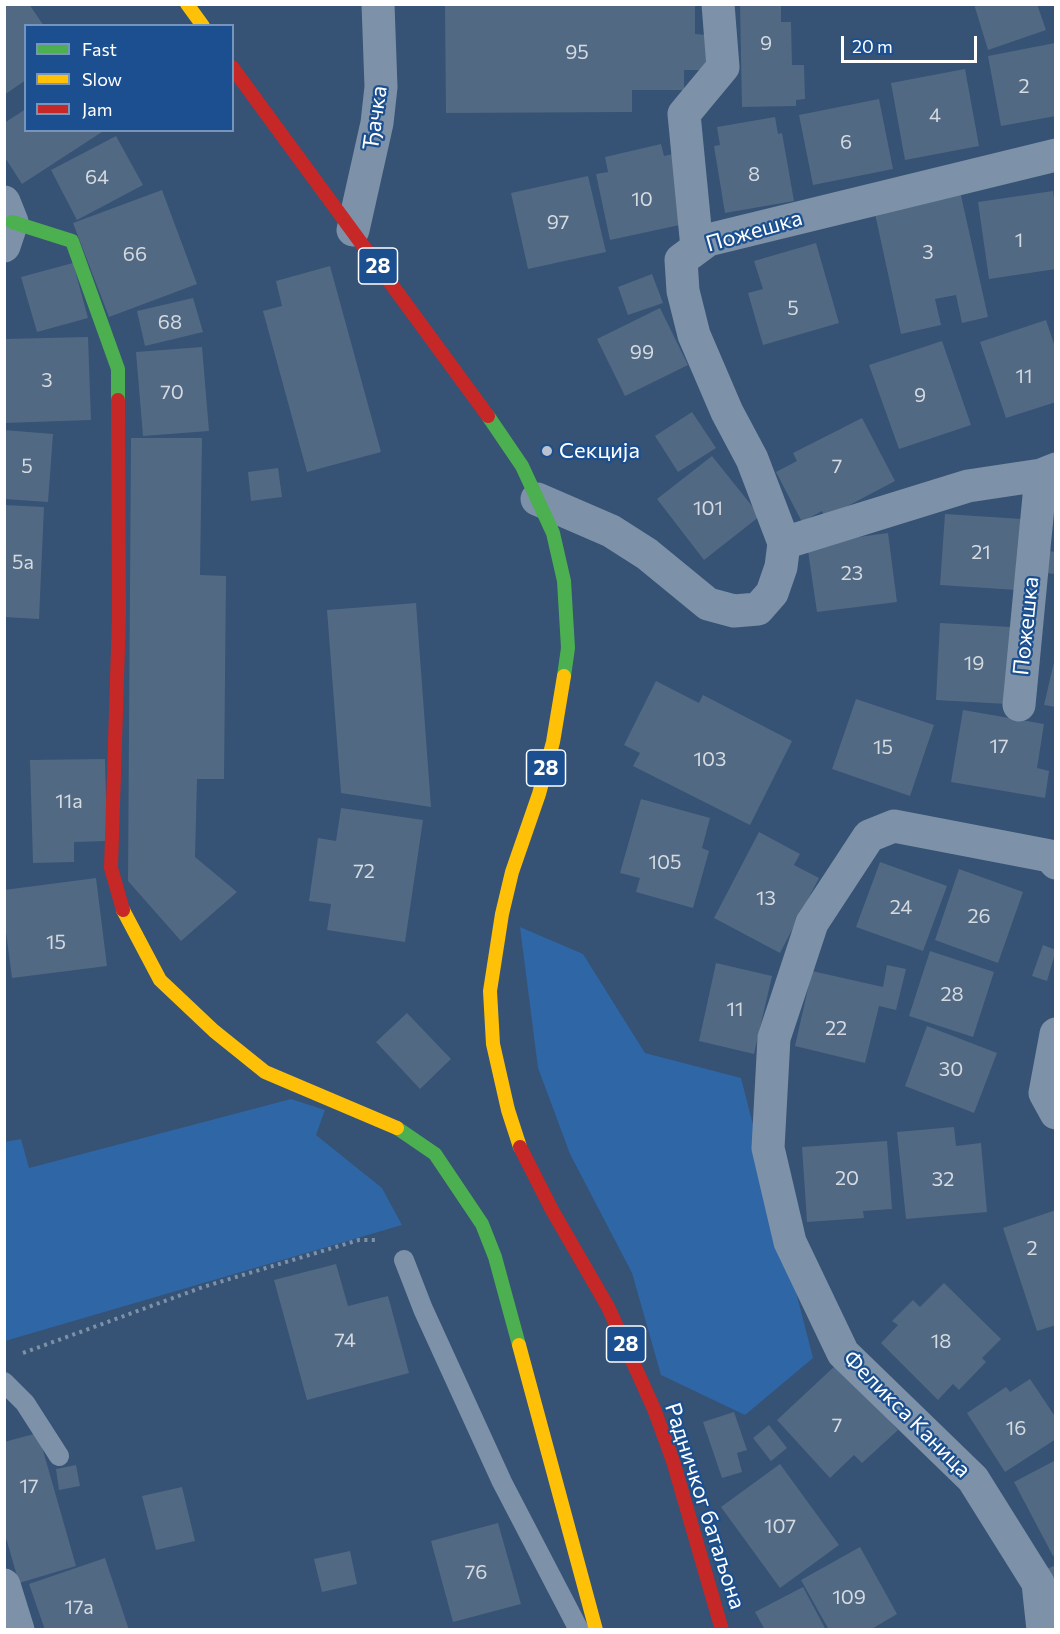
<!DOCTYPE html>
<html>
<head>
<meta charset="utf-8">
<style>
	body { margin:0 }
	#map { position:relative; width:1060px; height:1634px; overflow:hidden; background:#365274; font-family:Commissioner,sans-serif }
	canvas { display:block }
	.frame { position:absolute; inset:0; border:6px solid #fff; pointer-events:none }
	.legend { position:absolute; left:24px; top:24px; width:210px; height:108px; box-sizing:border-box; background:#1b4f8f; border:2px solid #7695bc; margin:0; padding:8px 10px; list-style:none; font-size:18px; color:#fff }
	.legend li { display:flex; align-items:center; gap:12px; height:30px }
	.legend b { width:30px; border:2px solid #7695bc }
	.scale { position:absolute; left:841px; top:36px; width:136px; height:27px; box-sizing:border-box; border:3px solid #fff; border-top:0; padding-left:8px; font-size:18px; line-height:21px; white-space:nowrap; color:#fff; -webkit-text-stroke:4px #1b4f8f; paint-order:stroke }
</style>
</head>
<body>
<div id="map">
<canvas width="1060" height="1634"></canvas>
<div class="frame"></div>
<ul class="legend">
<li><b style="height:8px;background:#4caf50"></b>Fast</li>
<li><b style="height:8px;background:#ffc107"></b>Slow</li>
<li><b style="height:8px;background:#c62828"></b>Jam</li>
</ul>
<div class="scale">20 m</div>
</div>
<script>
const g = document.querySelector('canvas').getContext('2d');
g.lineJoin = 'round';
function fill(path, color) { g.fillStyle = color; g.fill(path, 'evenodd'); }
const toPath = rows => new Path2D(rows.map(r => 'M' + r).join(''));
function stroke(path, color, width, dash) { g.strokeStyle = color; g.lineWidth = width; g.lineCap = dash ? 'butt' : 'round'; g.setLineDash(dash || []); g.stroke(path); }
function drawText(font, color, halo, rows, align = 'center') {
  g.font = font + ' Commissioner,sans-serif'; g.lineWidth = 4.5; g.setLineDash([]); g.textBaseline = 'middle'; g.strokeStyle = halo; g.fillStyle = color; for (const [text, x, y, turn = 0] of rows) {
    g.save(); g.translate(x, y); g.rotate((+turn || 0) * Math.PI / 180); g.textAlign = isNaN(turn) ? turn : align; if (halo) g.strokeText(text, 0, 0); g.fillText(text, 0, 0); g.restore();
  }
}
fill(toPath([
	[520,927,583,954,645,1053,741,1078,813,1358,745,1415,661,1375,632,1273,570,1154,538,1068],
	[291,1099,325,1110,316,1135,382,1188,402,1225,5,1341,4,1142,21,1139,29,1168]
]), '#2f66a5');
fill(toPath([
	[4,4,29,4,44,26,26,26,26,80,4,95],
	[445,4,695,4,695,34,707,35,708,70,684,70,684,90,632,90,632,112,446,113],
	[740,4,781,4,781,22,791,22,792,65,804,65,805,99,796,100,796,106,742,107],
	[974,4,1037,4,1046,30,988,50],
	[1055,43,1056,116,1001,126,988,56],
	[965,69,979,146,905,160,891,83],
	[879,99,893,169,813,185,799,115],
	[26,109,26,130,105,130,22,184,4,156,4,123],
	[775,117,778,134,782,133,794,201,725,213,714,146,720,145,717,127],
	[116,136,143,185,77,220,51,170],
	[661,144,664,156,673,154,689,223,610,240,596,174,608,172,605,157],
	[588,176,606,252,528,269,511,193],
	[162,190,197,284,109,317,73,223],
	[960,191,988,317,962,323,956,295,935,299,941,325,901,334,874,209],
	[1053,191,1056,211,1056,269,989,279,978,202],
	[816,243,839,323,763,345,748,293,763,289,754,261],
	[73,263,88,318,37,332,21,277],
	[330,266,381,452,307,472,263,311,282,306,276,281],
	[652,274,663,303,628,315,618,287],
	[193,298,203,332,145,346,137,311],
	[660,308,688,365,625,396,597,339],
	[1046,320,1056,350,1056,402,1006,418,980,342],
	[88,337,91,420,4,423,4,339],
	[942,341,971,425,899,449,869,365],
	[202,347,209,431,143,436,136,352],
	[692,412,716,448,678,472,655,436],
	[862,418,895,481,825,518,822,511,802,522,776,472,797,461,793,453],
	[4,430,53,434,48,502,4,499],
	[131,438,202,438,200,575,226,576,224,779,197,779,195,857,237,892,181,941,128,881],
	[712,456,760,516,704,560,657,499],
	[278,468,282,497,251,501,248,472],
	[4,505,44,507,39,619,4,617],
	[945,514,1022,519,1017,590,940,585],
	[888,533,897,602,817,612,807,544],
	[1048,551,1056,552,1056,574,1045,573],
	[416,603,431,807,341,793,327,610],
	[940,623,1011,627,1007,704,936,700],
	[1055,658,1056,658,1056,707,1044,705],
	[656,681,699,703,703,695,792,741,750,825,633,766,640,753,624,745],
	[856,699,934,725,910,796,832,769],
	[963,710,1044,724,1037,768,1049,771,1045,798,951,782],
	[105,759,107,841,74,842,74,862,33,863,30,760],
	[641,799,710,818,702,848,709,851,693,908,636,892,640,878,620,873],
	[341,808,423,820,405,942,327,930,331,904,309,901,318,838,336,841],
	[759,832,800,854,794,865,819,878,780,953,714,918],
	[880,862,947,886,923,951,856,927],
	[959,869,1023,892,998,963,935,940],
	[96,878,107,966,12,978,4,917,4,890],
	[1043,945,1056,950,1047,981,1032,976],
	[930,951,994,972,973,1037,909,1016],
	[716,963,772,976,754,1054,699,1041],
	[887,965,906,969,896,1010,879,1006,865,1063,795,1046,812,971,883,987],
	[407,1013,451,1059,420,1089,376,1042],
	[927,1026,997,1053,974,1113,905,1086],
	[954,1127,956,1146,981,1143,987,1212,906,1219,897,1132],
	[887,1141,892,1209,863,1211,864,1218,807,1222,802,1147],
	[1056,1210,1056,1325,1037,1331,1003,1228],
	[336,1264,348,1306,388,1296,409,1373,307,1400,274,1280],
	[944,1283,1001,1339,982,1358,986,1362,959,1390,953,1384,938,1400,881,1343,898,1325,892,1321,913,1300,920,1307],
	[837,1364,898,1430,862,1463,854,1455,830,1478,777,1420],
	[1030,1379,1056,1418,1056,1439,1005,1472,967,1413,1006,1387,1010,1392],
	[734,1412,747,1450,737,1453,742,1472,722,1478,703,1422],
	[769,1425,787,1448,771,1461,753,1438],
	[38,1433,76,1566,19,1583,4,1531,4,1442],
	[1056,1460,1056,1555,1053,1556,1014,1482],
	[780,1464,839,1545,780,1588,721,1507],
	[76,1465,80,1486,59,1490,56,1469],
	[182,1487,195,1541,156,1550,142,1496],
	[498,1523,521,1604,453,1622,431,1541],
	[860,1547,897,1614,870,1630,829,1630,801,1580],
	[350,1551,357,1584,322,1592,314,1559],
	[105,1558,129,1630,45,1630,29,1584],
	[1056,1565,1056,1597,1044,1570],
	[803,1587,826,1630,765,1630,755,1612]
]), '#526984');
stroke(toPath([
	[23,1353,203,1287,359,1240,377,1240]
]), '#7d92a8', 4, [3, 4.5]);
stroke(toPath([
	[404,1260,423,1309,502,1482,579,1630],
	[4,1382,25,1403,59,1456]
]), '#7d92a8', 20);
stroke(toPath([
	[4,202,12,222,4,246],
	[353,230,377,123,381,87,378,4],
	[697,248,684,114,723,67,718,4],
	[537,499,611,531,647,554,708,604,734,611,758,609,772,593,781,567,784,543,752,459,727,412,694,335,683,291,681,260,708,240,1056,155],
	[784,543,968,486,1041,475,1056,469],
	[1019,705,1041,475],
	[1056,1034,1045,1093,1056,1113],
	[4,1585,18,1630],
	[1043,1630,1038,1583,973,1479,843,1353,790,1242,768,1148,774,1038,812,923,869,836,894,826,1050,856,1056,863]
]), '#7d92a8', 33);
stroke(toPath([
	[12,222,72,241,118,369,118,400],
	[488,416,522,466,553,533,564,581,568,648,564,676],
	[397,1128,435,1154,482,1224,495,1257,519,1345]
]), '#4caf50', 14);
stroke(toPath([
	[187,4,203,26],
	[123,910,160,980,214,1031,265,1072,397,1128],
	[520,1147,508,1110,493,1044,490,991,502,914,512,872,539,794,553,742,564,676],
	[519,1345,596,1630]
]), '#ffc107', 14);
stroke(toPath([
	[232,67,488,416],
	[118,400,119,616,111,868,123,910],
	[520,1147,552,1210,608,1307,654,1409,673,1461,722,1630]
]), '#c62828', 14);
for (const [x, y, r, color] of [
	[547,451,6,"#b9c2ce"]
]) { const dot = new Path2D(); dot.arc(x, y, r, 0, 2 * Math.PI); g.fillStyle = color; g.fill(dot); stroke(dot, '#1b4f8f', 2); }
drawText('20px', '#d4dae0', null, [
	["9",766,43],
	["95",577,52],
	["2",1024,86],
	["4",935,115],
	["6",846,142],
	["8",754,174],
	["64",97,177],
	["10",642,199],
	["97",558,222],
	["1",1019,240],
	["3",928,252],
	["66",135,254],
	["5",793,308],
	["68",170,322],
	["99",642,352],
	["11",1024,376],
	["3",47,380],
	["70",172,392],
	["9",920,395],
	["5",27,466],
	["7",837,466],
	["101",708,508],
	["21",981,552],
	["5a",23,562],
	["23",852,573],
	["19",974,663],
	["17",999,746],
	["15",883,747],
	["103",710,759],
	["11a",69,801],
	["105",665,862],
	["72",364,871],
	["13",766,898],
	["24",901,907],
	["26",979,916],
	["15",56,942],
	["28",952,994],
	["11",735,1009],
	["22",836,1028],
	["30",951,1069],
	["20",847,1178],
	["32",943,1179],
	["2",1032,1248],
	["74",345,1340],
	["18",941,1341],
	["7",837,1425],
	["16",1016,1428],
	["17",29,1486],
	["107",780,1526],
	["76",476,1572],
	["109",849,1597],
	["17a",79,1607]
]);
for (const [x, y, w] of [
	[378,266,39],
	[546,768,39],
	[626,1344,39]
]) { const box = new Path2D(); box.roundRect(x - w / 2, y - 18, w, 36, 4.5); g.fillStyle = '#1b4f8f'; g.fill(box); stroke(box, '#fff', 1.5); }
drawText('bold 21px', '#fff', null, [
	["28",378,266],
	["28",546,768],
	["28",626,1344]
]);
drawText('22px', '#fff', '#1b4f8f', [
	["Ђачка",375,118,-82],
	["Пожешка",754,231,-16],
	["Пожешка",1026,626,-84],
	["Феликса Каница",907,1414,45],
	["Радничког батаљона",705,1506,72]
]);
drawText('22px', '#fff', '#1b4f8f', [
	["Секција",559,451]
], 'left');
</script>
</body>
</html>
